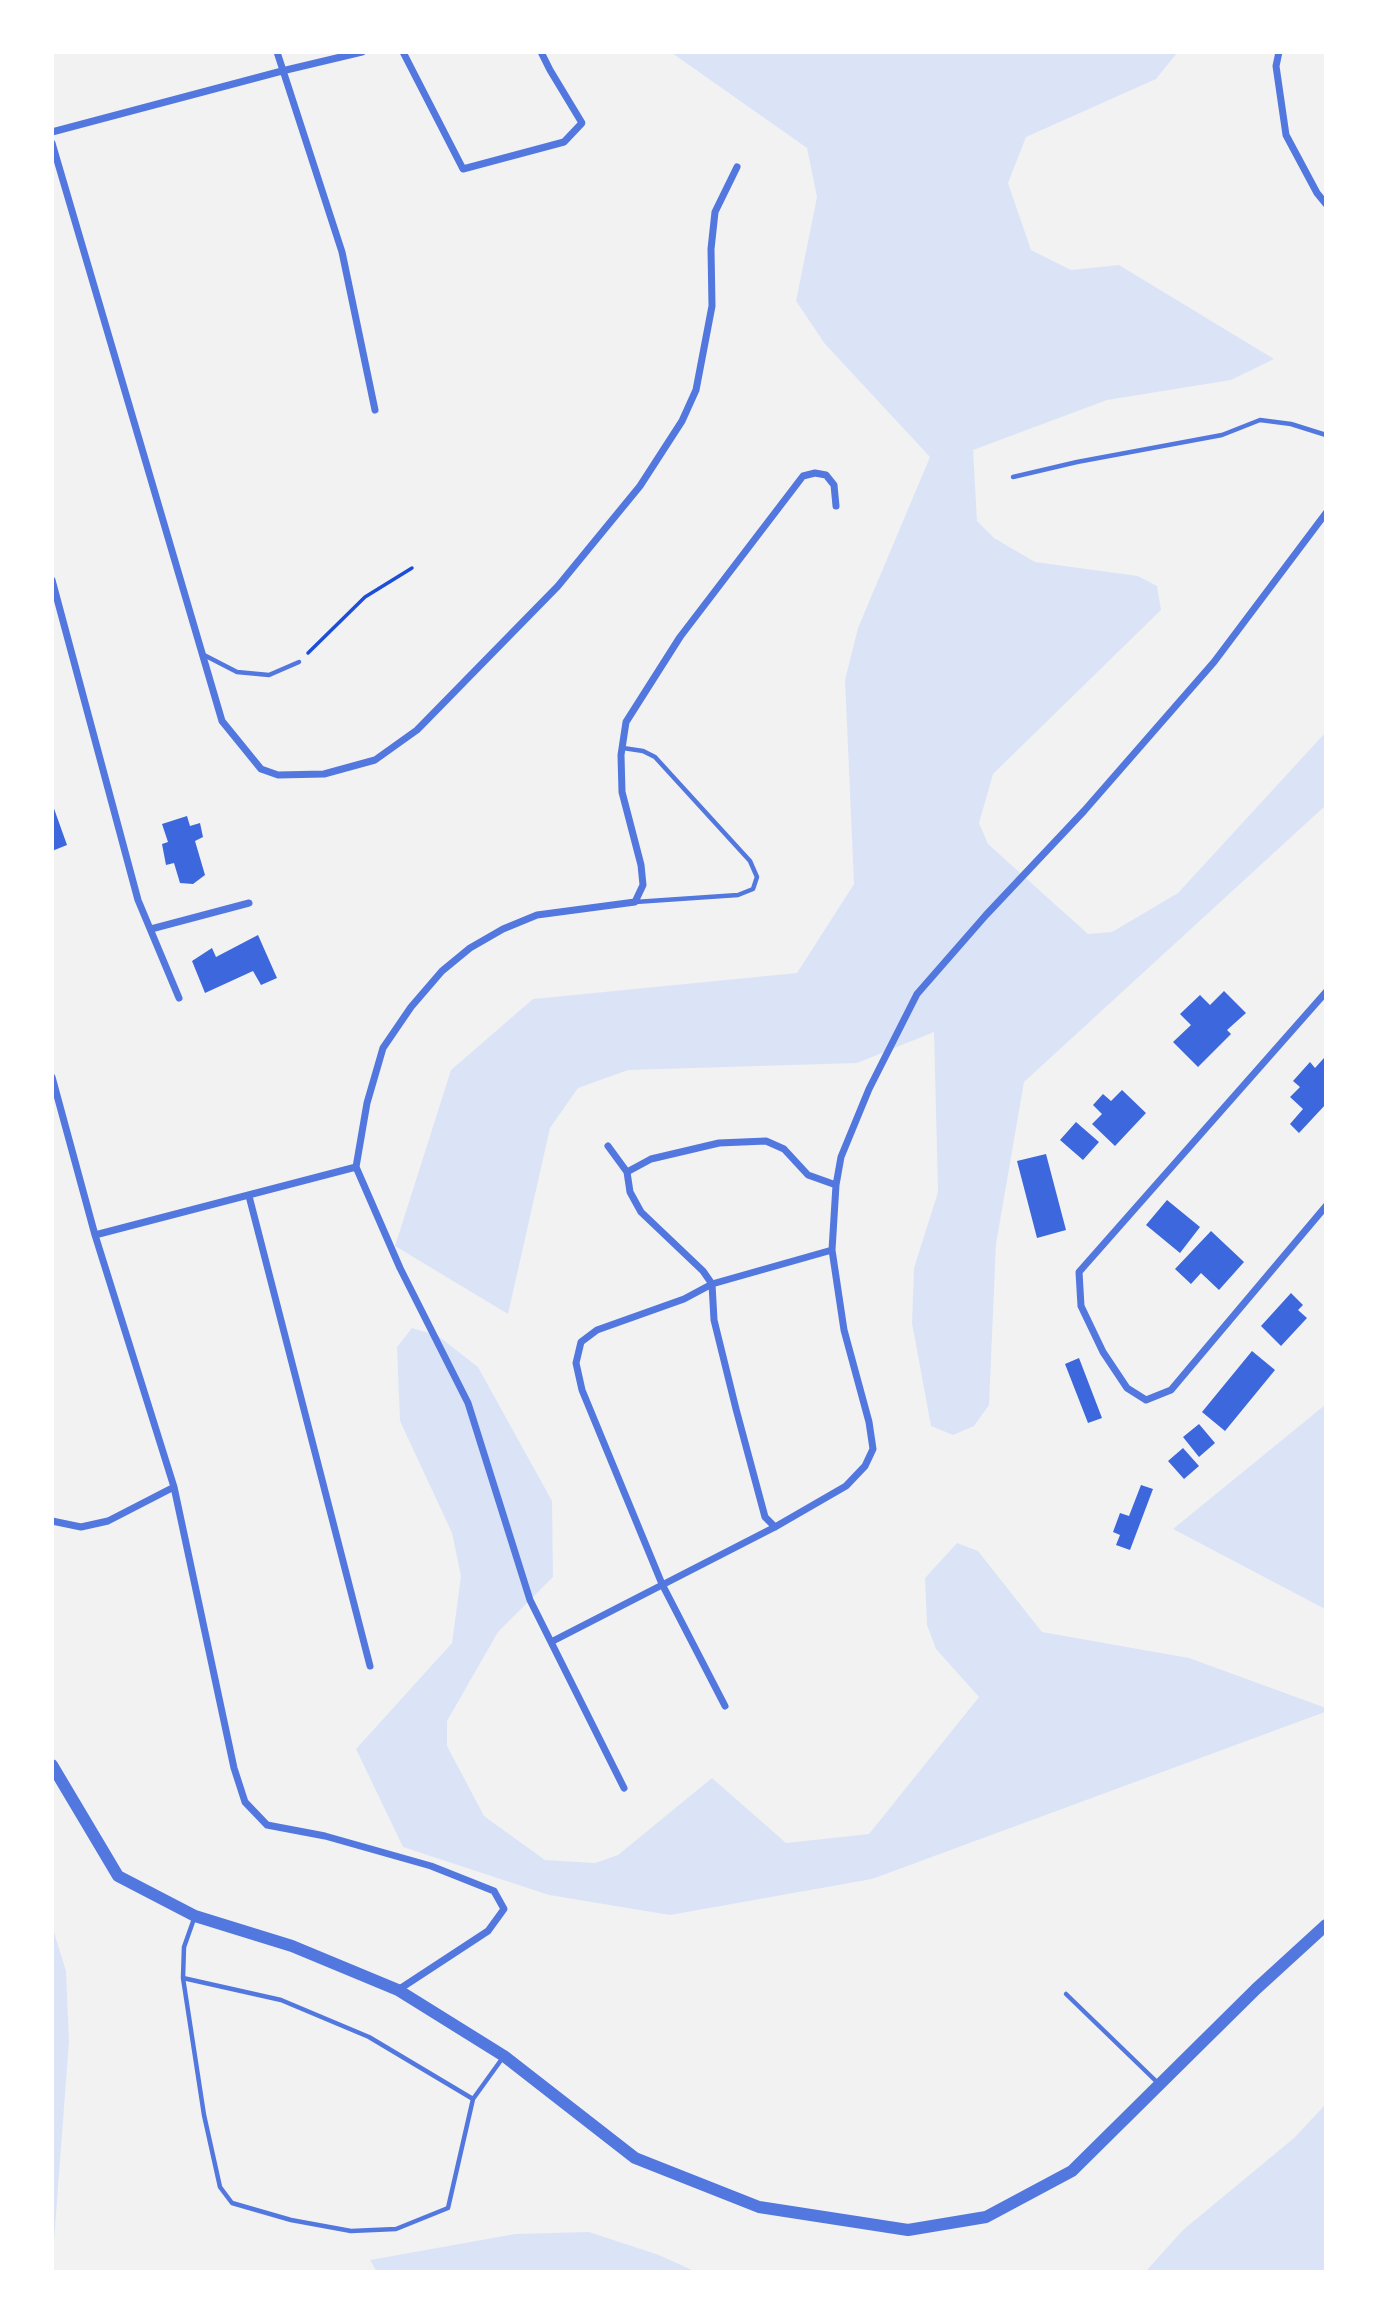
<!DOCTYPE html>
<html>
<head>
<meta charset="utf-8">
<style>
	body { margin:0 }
	#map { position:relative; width:1378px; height:2324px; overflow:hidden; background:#f2f2f2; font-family:Helvetica,sans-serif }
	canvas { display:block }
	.frame { position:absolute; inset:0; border:54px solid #fff; pointer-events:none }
</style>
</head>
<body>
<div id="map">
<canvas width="1378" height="2324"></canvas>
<div class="frame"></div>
</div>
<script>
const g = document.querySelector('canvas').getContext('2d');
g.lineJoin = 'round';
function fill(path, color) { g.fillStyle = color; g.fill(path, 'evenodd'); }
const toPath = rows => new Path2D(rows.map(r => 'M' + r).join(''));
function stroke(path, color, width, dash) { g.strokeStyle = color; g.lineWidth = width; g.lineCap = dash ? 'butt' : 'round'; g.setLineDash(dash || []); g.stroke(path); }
fill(toPath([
	[672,53,1177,53,1156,79,1026,137,1008,183,1031,250,1071,270,1119,265,1274,359,1231,380,1107,400,973,450,977,521,994,538,1035,562,1138,576,1157,586,1161,610,993,774,979,823,988,844,1088,934,1112,932,1178,893,1325,733,1325,806,1024,1082,996,1244,989,1405,974,1426,953,1435,931,1426,912,1323,914,1268,938,1192,934,1032,857,1063,628,1070,578,1088,550,1128,508,1314,395,1246,451,1070,533,999,797,973,854,884,845,680,858,628,930,457,825,344,796,301,817,197,807,148],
	[412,1328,438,1336,478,1367,552,1501,553,1577,498,1632,447,1721,447,1746,484,1816,545,1860,595,1863,618,1855,712,1778,786,1843,869,1834,979,1697,936,1649,927,1625,925,1578,957,1543,978,1551,1042,1632,1189,1658,1326,1708,1325,1712,872,1879,670,1915,549,1895,403,1847,356,1749,452,1643,461,1576,452,1533,400,1421,397,1347],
	[1325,1405,1325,1609,1173,1529],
	[53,1929,66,1971,69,2041,53,2254],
	[1325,2105,1325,2271,1146,2271,1183,2230,1294,2138],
	[589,2232,659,2255,694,2271,377,2272,370,2260,515,2234]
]), '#dbe4f7');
fill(toPath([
	[52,803,67,845,52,851],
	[187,816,190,826,200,823,203,837,195,841,205,875,193,884,180,883,174,863,166,865,162,844,168,842,162,824],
	[258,935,277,978,261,985,253,971,205,993,192,961,212,948,216,957],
	[1224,991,1246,1013,1227,1030,1231,1034,1198,1067,1173,1042,1191,1025,1180,1014,1200,995,1210,1005],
	[1324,1058,1326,1104,1299,1133,1290,1124,1303,1109,1290,1097,1300,1087,1293,1081,1310,1062,1315,1068],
	[1122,1090,1146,1113,1115,1146,1092,1124,1102,1114,1093,1105,1103,1094,1111,1101],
	[1076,1122,1099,1142,1083,1160,1060,1140],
	[1046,1154,1066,1230,1037,1238,1017,1161],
	[1167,1200,1200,1227,1180,1253,1146,1225],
	[1211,1231,1244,1262,1219,1290,1201,1273,1191,1284,1175,1269],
	[1291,1293,1303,1305,1298,1310,1307,1318,1281,1346,1261,1326],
	[1252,1351,1275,1370,1225,1431,1202,1412],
	[1079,1358,1102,1418,1088,1423,1065,1364],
	[1199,1424,1215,1443,1199,1457,1183,1437],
	[1183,1448,1199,1466,1184,1479,1168,1461],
	[1141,1485,1153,1489,1130,1550,1116,1545,1120,1535,1113,1532,1120,1513,1129,1516]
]), '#3d67dc');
stroke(toPath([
	[308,653,365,597,412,568]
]), '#1d4ed8', 3.5);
stroke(toPath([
	[1013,477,1077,462,1222,435,1260,420,1291,424,1326,435],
	[204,655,237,672,269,675,299,662],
	[623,748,643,751,655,757,750,861,757,877,753,889,738,895,635,902],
	[195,1916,184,1947,183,1978,204,2115,220,2187,232,2203,291,2220,351,2231,396,2229,448,2208,473,2099,504,2056],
	[183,1978,281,2000,369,2037,473,2099],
	[1066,1994,1159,2084]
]), '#5277de', 4.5);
stroke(toPath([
	[277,52,342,252,375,410],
	[403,52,463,169,564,142,582,123,550,70,541,52],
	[1279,52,1276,66,1286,135,1317,193,1326,204],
	[52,132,282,71,362,52],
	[52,143,222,721,261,769,278,775,324,774,375,760,417,730,558,586,640,486,682,421,696,390,712,306,711,249,715,212,737,167],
	[52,580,138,900,179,998],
	[151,929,249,903],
	[1326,992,1079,1272,1081,1306,1103,1352,1127,1388,1146,1400,1171,1390,1326,1206],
	[52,1077,95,1235,174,1487,234,1768,245,1802,267,1825,325,1836,431,1866,494,1891,504,1909,488,1931,398,1990],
	[608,1146,627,1172,630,1192,641,1212,703,1271,712,1284,714,1320,736,1409,765,1517,775,1527],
	[356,1167,400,1268,468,1403,530,1600,624,1788],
	[627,1172,651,1159,719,1143,766,1141,784,1149,808,1175,836,1185],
	[249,1196,370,1666],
	[95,1235,356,1167,367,1103,383,1048,411,1007,442,971,470,948,503,929,537,915,635,902,643,885,641,865,622,792,621,755,626,722,680,637,803,476,815,473,826,475,834,485,836,506],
	[52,1521,81,1527,108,1521,174,1487],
	[551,1642,775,1527,846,1486,865,1466,873,1449,869,1422,844,1330,832,1250,836,1185,841,1157,869,1089,917,994,986,915,1084,811,1214,662,1326,513],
	[725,1706,662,1584,582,1390,576,1363,581,1342,597,1330,684,1299,712,1284,832,1250]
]), '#5277de', 7);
stroke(toPath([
	[52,1765,118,1876,195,1916,292,1946,398,1990,504,2056,635,2158,759,2207,908,2230,986,2217,1072,2171,1256,1989,1326,1925]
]), '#5277de', 12);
</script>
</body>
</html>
